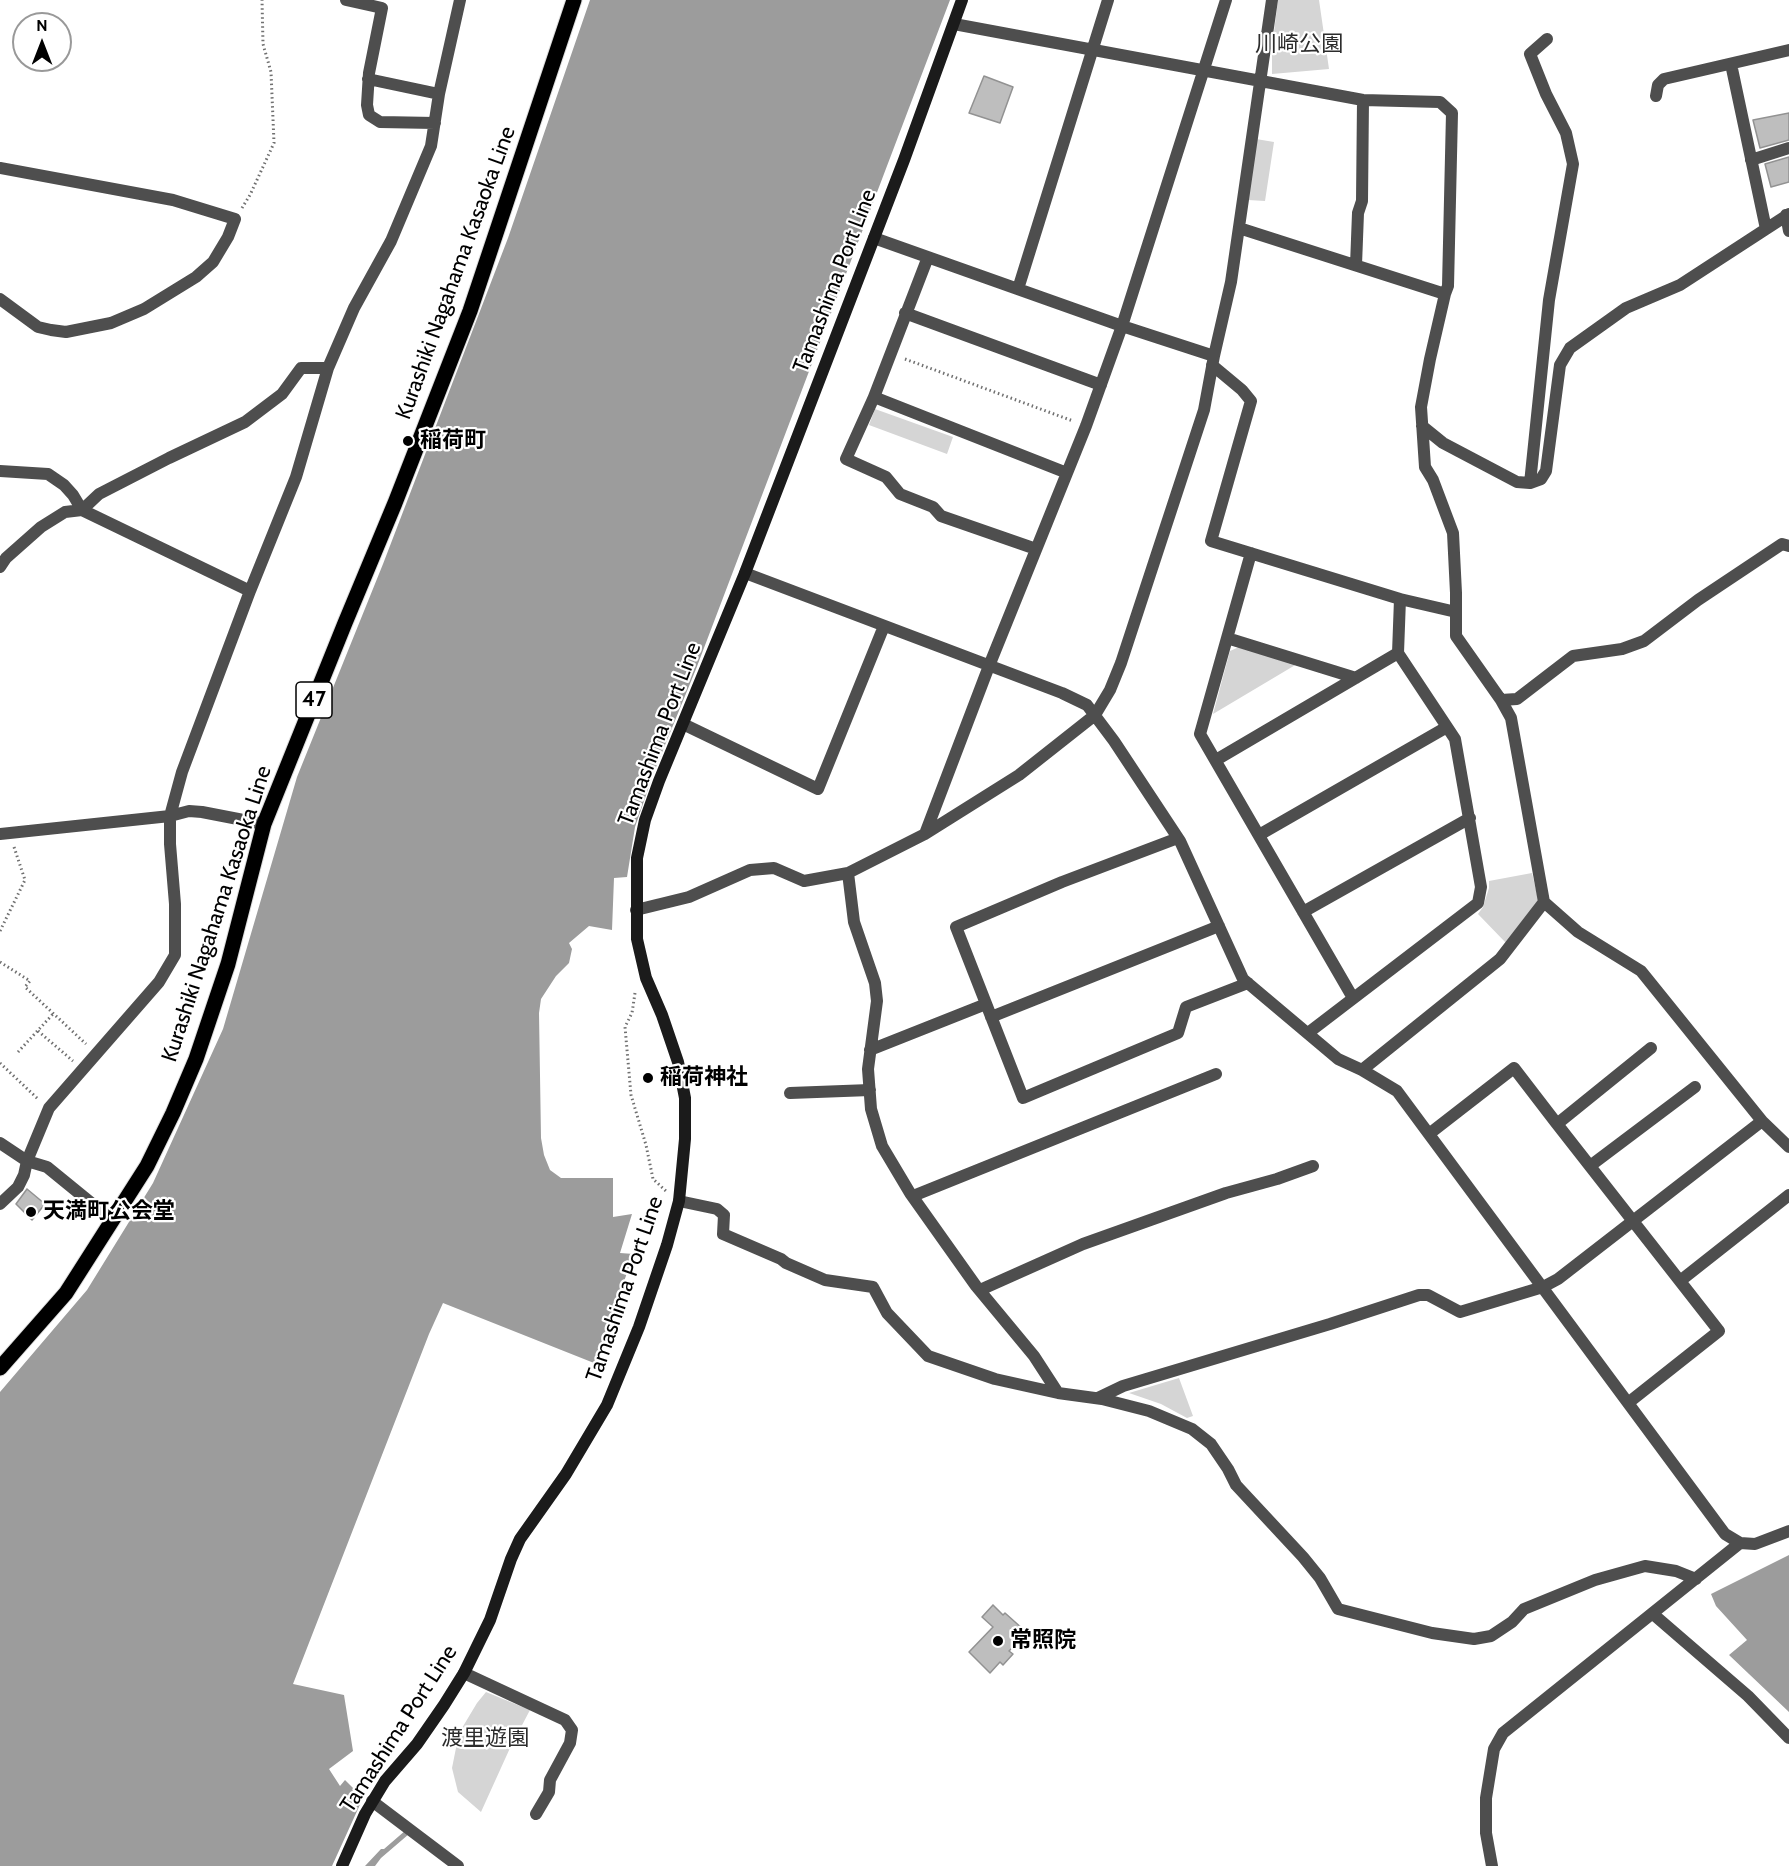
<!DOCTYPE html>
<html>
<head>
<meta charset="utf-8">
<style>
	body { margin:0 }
	#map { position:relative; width:1789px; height:1866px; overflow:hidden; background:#fff; font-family:Cabin,sans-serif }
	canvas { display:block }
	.north { position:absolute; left:12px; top:12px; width:60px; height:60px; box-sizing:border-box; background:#fff; border:2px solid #999; border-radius:50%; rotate:0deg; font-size:16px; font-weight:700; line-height:24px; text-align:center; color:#000 }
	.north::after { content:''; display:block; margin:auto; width:21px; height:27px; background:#000; clip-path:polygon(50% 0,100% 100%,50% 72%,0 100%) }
</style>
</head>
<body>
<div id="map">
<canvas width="1789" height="1866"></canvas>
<div class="north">N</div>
</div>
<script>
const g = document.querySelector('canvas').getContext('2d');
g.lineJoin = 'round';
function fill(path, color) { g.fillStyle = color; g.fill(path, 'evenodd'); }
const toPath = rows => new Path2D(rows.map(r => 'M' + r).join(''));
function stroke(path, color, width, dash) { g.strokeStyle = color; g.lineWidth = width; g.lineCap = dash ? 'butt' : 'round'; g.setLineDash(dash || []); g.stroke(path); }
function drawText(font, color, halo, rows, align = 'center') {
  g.font = font + ' Cabin,"Noto Sans JP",sans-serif'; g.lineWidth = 4.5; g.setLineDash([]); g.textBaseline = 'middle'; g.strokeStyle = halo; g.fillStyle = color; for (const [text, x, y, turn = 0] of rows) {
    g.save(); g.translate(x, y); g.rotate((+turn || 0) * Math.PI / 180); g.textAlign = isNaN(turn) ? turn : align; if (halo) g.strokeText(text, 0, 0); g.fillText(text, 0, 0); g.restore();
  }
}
fill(toPath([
	[1278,0,1319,0,1329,69,1272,74,1272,48],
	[1256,139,1274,142,1265,201,1248,200],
	[875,409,953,437,947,454,869,425],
	[1239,647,1297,664,1213,714,1230,651],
	[1532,873,1539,903,1506,943,1478,914,1483,907,1489,888,1489,881],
	[1179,1378,1193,1416,1187,1418,1161,1404,1129,1393],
	[486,1692,530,1710,510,1748,481,1812,458,1792,452,1768,459,1733,477,1703]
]), '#d5d5d5');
fill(toPath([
	[590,0,950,0,696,669,654,772,635,827,627,877,614,878,612,930,589,926,569,943,572,949,569,963,556,976,541,999,539,1013,541,1138,544,1155,550,1170,561,1178,613,1178,613,1217,632,1214,620,1253,634,1254,594,1363,443,1303,429,1334,293,1684,344,1695,353,1751,329,1769,340,1786,345,1780,363,1798,332,1866,0,1866,0,1392,87,1290,153,1183,223,1029,297,777,383,564,508,238],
	[1789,1555,1789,1712,1729,1655,1747,1640,1716,1606,1711,1594],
	[406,1830,409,1834,381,1858,375,1866,365,1866,381,1849,384,1849]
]), '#9c9c9c');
const building = toPath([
	[984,76,1013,87,1000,123,969,113,984,76],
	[1789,113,1789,140,1760,148,1753,120,1789,113],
	[1789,157,1789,182,1771,187,1765,164,1789,157],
	[27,1189,45,1204,32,1220,16,1204,27,1189],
	[993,1605,1003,1615,1005,1613,1024,1630,1015,1639,1017,1643,1009,1651,1013,1654,1003,1665,1000,1662,990,1673,969,1652,993,1627,982,1617,993,1605]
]);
fill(building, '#bebebe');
stroke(building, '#929292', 1.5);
const primary = toPath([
	[0,1368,66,1293,147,1166,173,1113,196,1059,228,964,264,824,345,623,395,503,470,311,574,0]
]);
stroke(primary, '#dbdbdb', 17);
stroke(toPath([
	[242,208,250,195,274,143,271,72,263,44,262,0],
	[905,359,1073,421],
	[0,931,25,880,14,847],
	[0,962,30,981,25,987,86,1044],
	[635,993,632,1013,625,1027,631,1095,646,1145,653,1179,666,1191],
	[38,1031,73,1061],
	[18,1052,53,1014],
	[0,1063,38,1099]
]), '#707070', 3, [1.5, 3]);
stroke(toPath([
	[346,0,382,8,369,73,367,105,369,115,380,122,435,123],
	[954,24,1363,100,1440,102,1452,113,1448,286,1445,294],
	[1731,64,1766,229],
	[368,79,439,94],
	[1656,96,1658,85,1664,79,1789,50],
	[1751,160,1789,148],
	[0,168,173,200,235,219,228,237,213,262,196,277,144,309,111,323,66,332,51,330,38,327,0,299],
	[1786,215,1789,231],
	[1239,228,1445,294,1430,359,1421,407,1425,467,1433,480,1453,533,1456,593,1456,636,1501,700,1511,718,1544,902,1578,932,1641,971,1762,1121,1789,1147],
	[874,238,1122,326,1214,356],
	[928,257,874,397,1067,473],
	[1356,265,1358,213,1362,201,1363,100],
	[1018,289,1108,0],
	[905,313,1101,385],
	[1212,365,1242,390,1251,401,1211,541,1400,599,1398,653,1455,739,1481,887,1478,903,1308,1033],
	[874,397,846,459,886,477,900,494,933,507,941,516,1036,549],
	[1422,426,1443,443,1517,482,1530,483,1541,479,1546,471,1560,365,1570,348,1626,308,1680,285,1789,214],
	[0,471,48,474,64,485,73,495,82,510,250,591],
	[1530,483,1549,300,1573,164,1566,133,1546,94,1530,54,1547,39],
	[1251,553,1200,734,1353,998],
	[0,567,6,558,41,527,65,512,82,510,99,494,169,458,245,422,282,394,301,368,328,368],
	[745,573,1062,693,1087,705,1114,741,1180,841,1243,979,1338,1059,1362,1070,1397,1091,1725,1534,1740,1543,1755,1544,1789,1531],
	[1400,599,1456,612],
	[1227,638,1356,678],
	[1501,700,1517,699,1573,656,1622,649,1644,641,1698,600,1782,544,1789,546],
	[683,724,818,789,884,626],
	[1216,760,1398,653],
	[0,834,170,816,189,811,202,812,264,824],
	[925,834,989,666,1086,426,1122,326,1226,0],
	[1259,835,1447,727],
	[1178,838,1062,882,956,927,1023,1098,1178,1033,1186,1007,1248,983],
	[848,873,854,922,875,983,877,1001,868,1069,871,1109,882,1146,910,1193,976,1286,1034,1356,1058,1393],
	[636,910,689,897,750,870,774,868,804,881,848,873,925,834,1019,775,1095,715,1110,690,1121,663,1204,410,1214,356,1231,282,1272,0],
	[1303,912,1470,818],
	[991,1017,1219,926],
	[870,1050,986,1004],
	[1362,1070,1500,959,1544,902],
	[790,1093,870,1090],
	[1557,1124,1719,1331,1628,1403],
	[1429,1134,1514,1068,1557,1124,1651,1048],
	[0,1143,27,1161,47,1167,112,1220],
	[1590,1166,1695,1087],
	[913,1196,1216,1074],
	[679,1201,717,1209,724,1215,723,1234,781,1259,786,1263,825,1280,873,1287,887,1313,928,1356,995,1379,1058,1393,1102,1399,1149,1411,1192,1429,1211,1444,1228,1469,1236,1485,1303,1557,1320,1578,1338,1609,1432,1633,1474,1639,1491,1636,1512,1622,1524,1609,1595,1580,1645,1566,1676,1571,1696,1579],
	[0,1204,18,1187,24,1175,27,1161,49,1108,159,982,175,955,175,904,170,844,170,816,182,772,250,591,296,477,328,368,354,308,391,241,431,146,439,94,460,0],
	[1680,1281,1789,1195],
	[980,1290,1083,1244,1226,1193,1277,1179,1313,1166],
	[1098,1398,1123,1386,1330,1324,1419,1295,1428,1295,1460,1312,1543,1287,1558,1279,1762,1121],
	[1653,1614,1748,1696,1789,1738],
	[464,1673,565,1720,572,1730,570,1743,550,1780,549,1792,536,1814],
	[372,1801,458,1866],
	[1492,1866,1486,1833,1486,1798,1494,1749,1503,1733,1740,1543]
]), '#4e4e4e', 12);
stroke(toPath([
	[342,1866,365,1814,385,1781,417,1744,444,1705,464,1673,490,1620,511,1559,520,1539,566,1474,607,1405,639,1327,667,1245,679,1201,685,1139,685,1098,678,1062,662,1015,646,978,637,939,637,858,645,820,659,781,745,573,904,160,962,0]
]), '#1b1b1b', 12);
stroke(primary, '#000', 15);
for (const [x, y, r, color] of [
	[408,441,6,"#000"],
	[648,1078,6,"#000"],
	[31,1212,6,"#000"],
	[998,1641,6,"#000"]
]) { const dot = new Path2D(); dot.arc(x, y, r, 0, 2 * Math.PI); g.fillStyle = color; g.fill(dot); stroke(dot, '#fff', 2); }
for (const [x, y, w] of [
	[314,700,36]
]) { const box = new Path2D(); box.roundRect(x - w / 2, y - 18, w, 36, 4.5); g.fillStyle = '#fff'; g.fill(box); stroke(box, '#000', 1.5); }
drawText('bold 21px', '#000', null, [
	["47",314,700]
]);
drawText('22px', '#2c2c2c', '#fff', [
	["川崎公園",1299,45],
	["渡里遊園",485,1739]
]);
drawText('22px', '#000', '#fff', [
	["Kurashiki Nagahama Kasaoka Line",456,273,-70],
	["Tamashima Port Line",835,281,-69],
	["Tamashima Port Line",660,734,-69],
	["Kurashiki Nagahama Kasaoka Line",217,914,-72],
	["Tamashima Port Line",625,1289,-71],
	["Tamashima Port Line",399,1729,-57]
]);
drawText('bold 22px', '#000', '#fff', [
	["稲荷町",420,441],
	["稲荷神社",660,1078],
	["天満町公会堂",43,1212],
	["常照院",1010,1641]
], 'left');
</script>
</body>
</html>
